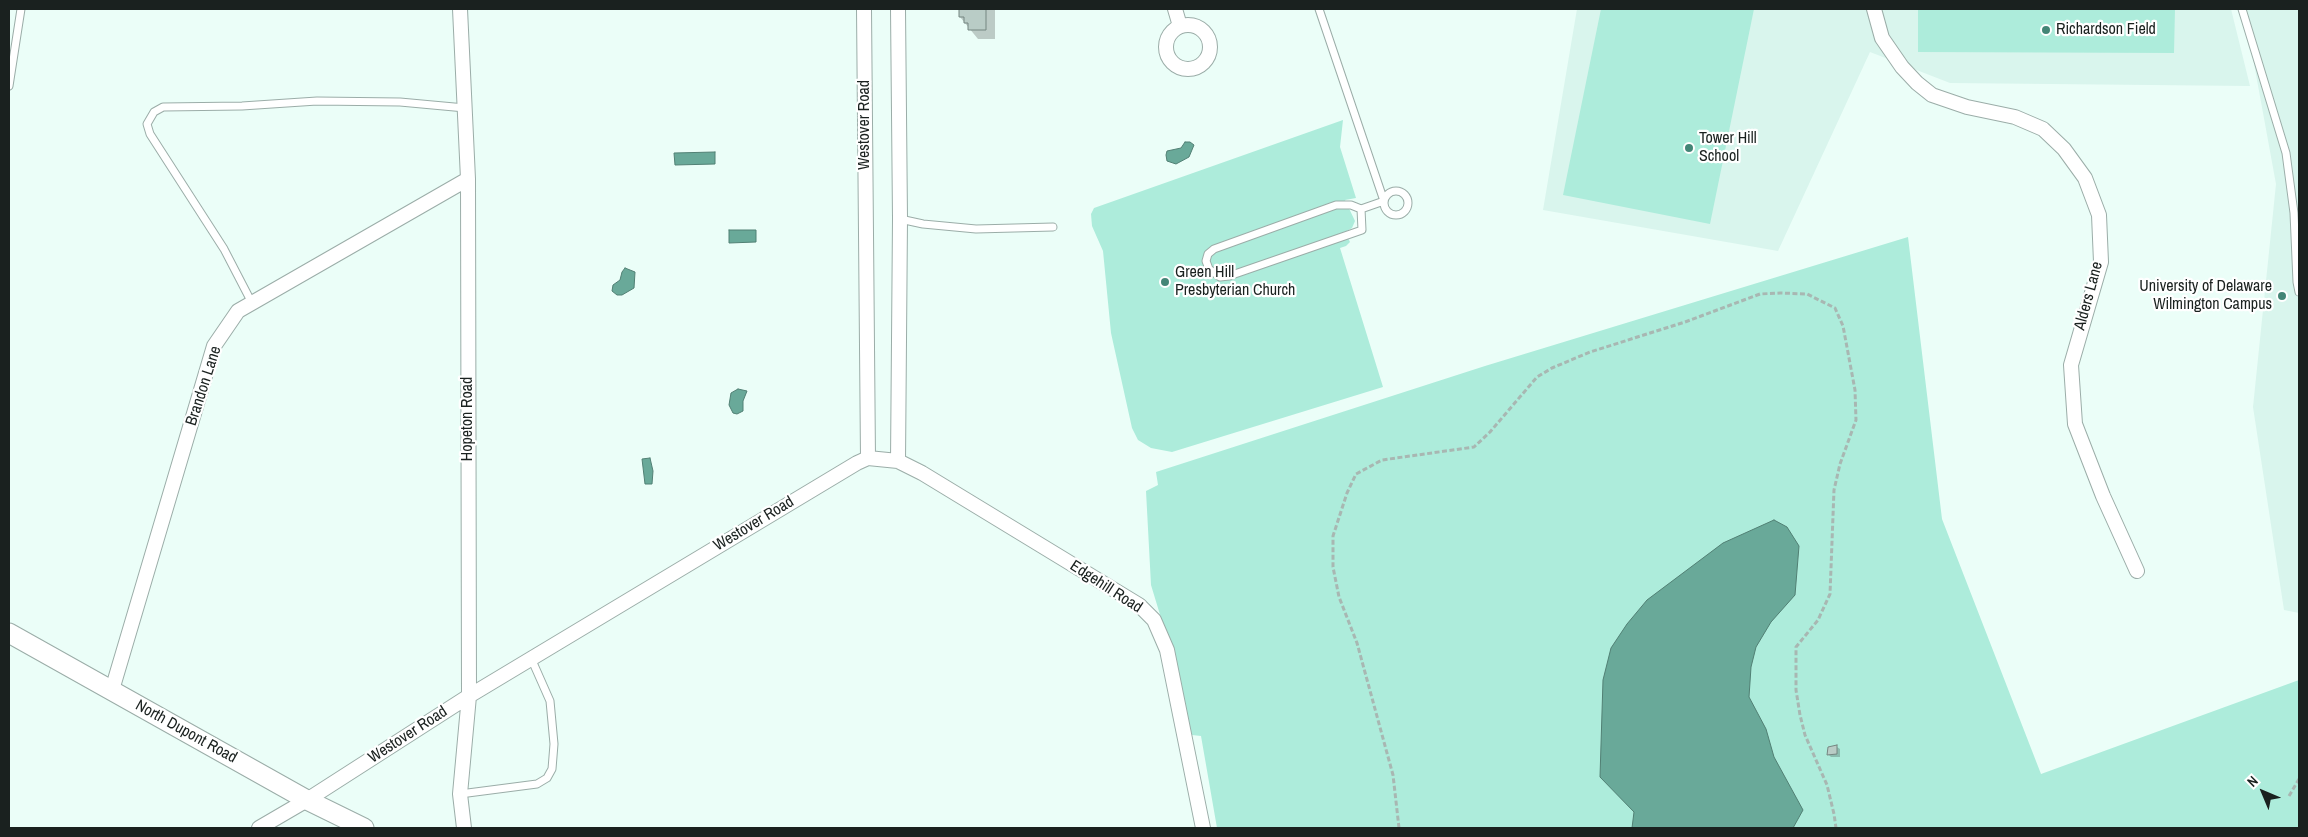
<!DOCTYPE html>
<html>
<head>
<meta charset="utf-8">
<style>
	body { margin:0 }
	#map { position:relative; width:2308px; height:837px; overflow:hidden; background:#ebfef8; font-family:"Archivo Narrow",sans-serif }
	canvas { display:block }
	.frame { position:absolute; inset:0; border:10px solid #1a211f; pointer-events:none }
	.north { position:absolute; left:2238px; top:767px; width:50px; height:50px; -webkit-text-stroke:4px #fff; paint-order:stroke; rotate:315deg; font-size:14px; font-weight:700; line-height:20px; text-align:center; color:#1a211f }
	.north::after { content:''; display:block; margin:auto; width:18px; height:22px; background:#1a211f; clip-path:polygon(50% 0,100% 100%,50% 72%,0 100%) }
</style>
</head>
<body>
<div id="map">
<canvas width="2308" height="837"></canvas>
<div class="frame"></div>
<div class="north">N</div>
</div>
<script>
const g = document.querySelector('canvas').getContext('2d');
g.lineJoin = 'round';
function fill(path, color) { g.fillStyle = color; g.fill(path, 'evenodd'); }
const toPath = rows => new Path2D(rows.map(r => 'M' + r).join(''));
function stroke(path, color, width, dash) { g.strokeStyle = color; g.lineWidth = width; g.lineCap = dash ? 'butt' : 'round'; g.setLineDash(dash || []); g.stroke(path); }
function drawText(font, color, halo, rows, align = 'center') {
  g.font = font + ' "Archivo Narrow",sans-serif'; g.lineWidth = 4.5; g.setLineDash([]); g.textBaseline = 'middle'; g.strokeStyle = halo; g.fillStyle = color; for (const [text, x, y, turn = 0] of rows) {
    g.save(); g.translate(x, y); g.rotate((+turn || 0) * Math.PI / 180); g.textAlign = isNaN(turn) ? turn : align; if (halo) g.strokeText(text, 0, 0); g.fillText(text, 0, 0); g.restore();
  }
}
fill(toPath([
	[1577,9,2231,9,2250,86,1950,83,1870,52,1778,251,1543,210],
	[2244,9,2299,9,2299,613,2284,610,2253,407,2276,184]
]), '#d9f5ed');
fill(toPath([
	[1601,9,1754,9,1710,224,1563,195],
	[1918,9,2175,9,2174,53,1918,52],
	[1343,120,1340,147,1356,198,1345,200,1355,221,1352,228,1345,232,1350,242,1346,246,1340,248,1383,387,1172,452,1151,448,1138,440,1132,428,1111,333,1103,251,1092,226,1091,214,1094,208],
	[1908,237,1942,519,2041,774,2299,680,2299,828,1217,828,1201,736,1192,735,1187,721,1178,674,1151,585,1146,491,1158,485,1156,472,1485,366]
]), '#adecdb');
const water = toPath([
	[1185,142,1190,142,1194,145,1189,157,1176,164,1167,161,1166,155,1167,151,1181,148,1185,142],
	[715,152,715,164,675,165,674,153,715,152],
	[729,230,756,230,756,242,729,243,729,230],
	[625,268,635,272,634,288,622,295,617,295,612,291,613,285,620,280,622,272,625,268],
	[738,389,747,391,743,401,743,411,737,414,733,413,729,405,731,393,738,389],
	[650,458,653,471,652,484,645,484,642,459,650,458],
	[1774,520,1787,527,1799,546,1795,595,1771,622,1756,647,1751,667,1749,697,1766,729,1774,757,1803,810,1793,828,1632,828,1634,812,1600,777,1603,680,1611,648,1627,624,1647,600,1723,543,1774,520]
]);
fill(water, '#69a999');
stroke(water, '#518074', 1);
fill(toPath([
	[960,9,995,9,995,39,978,39,960,17],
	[1837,747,1840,749,1840,757,1831,757,1828,754]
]), '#0003');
const building = toPath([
	[959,9,986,9,986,30,968,30,968,23,964,23,964,17,959,17,959,9],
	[1837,745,1837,754,1827,755,1828,747,1837,745]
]);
fill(building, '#b9ccc6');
stroke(building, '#758681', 1);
const service = toPath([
	[1319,9,1384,201,1361,209,1362,230,1229,276,1220,277,1209,269,1206,261,1208,254,1214,249,1336,205,1351,205,1361,209],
	[2242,9,2286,153,2294,213,2297,282,2299,292],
	[9,86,21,9],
	'1384 203a12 12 0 1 1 24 0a12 12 0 1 1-24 0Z',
	[900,219,923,224,976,229,1053,227],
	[252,303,224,249,150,134,147,124,154,112,163,107,242,106,317,101,400,102,465,108],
	[460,794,537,784,547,778,552,769,554,744,550,701,531,658]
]);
const minor = toPath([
	[460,9,468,179,469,696,460,794,464,828],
	[864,9,868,458],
	[898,9,900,219,898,461],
	[1175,9,1180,26],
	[1874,9,1882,38,1902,67,1917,83,1932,95,1967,107,2015,117,2043,129,2064,149,2085,178,2099,215,2101,262,2071,365,2075,424,2103,496,2137,571],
	'1166 47a22 22 0 1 1 44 0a22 22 0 1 1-44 0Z',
	[112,690,214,346,238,311,468,179],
	[259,828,307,800,469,696,857,463,868,458,898,461,922,473,1139,605,1154,620,1167,650,1203,828]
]);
const secondary = toPath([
	[9,633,307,800,364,828]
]);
stroke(service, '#9bada8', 9);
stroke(minor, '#9bada8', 16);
stroke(secondary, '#9bada8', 21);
stroke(toPath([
	[2289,796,2299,779],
	[1399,828,1393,775,1357,643,1339,597,1333,567,1333,536,1347,493,1356,474,1382,460,1474,447,1490,432,1537,377,1552,368,1590,352,1685,322,1760,294,1780,293,1807,294,1835,308,1843,326,1855,390,1856,420,1840,464,1834,490,1830,594,1818,620,1796,647,1796,690,1800,715,1805,735,1827,785,1834,814,1836,828]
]), '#a8b7b2', 3, [5, 2.5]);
stroke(service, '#fff', 7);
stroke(minor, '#fff', 14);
stroke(secondary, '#fff', 19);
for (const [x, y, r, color] of [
	[2046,30,5,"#438576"],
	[1689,148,5,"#438576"],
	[1165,282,5,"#438576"],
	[2282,296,5,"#438576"]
]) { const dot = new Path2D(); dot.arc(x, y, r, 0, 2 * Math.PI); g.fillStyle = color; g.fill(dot); stroke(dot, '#fff', 2); }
drawText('16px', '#1a211f', '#fff', [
	["Richardson Field",2056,30],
	["Tower Hill",1699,139],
	["School",1699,157],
	["Green Hill",1175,273],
	["Presbyterian Church",1175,291],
	["University of Delaware",2272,287,"right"],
	["Wilmington Campus",2272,305,"right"]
], 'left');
drawText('16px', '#1a211f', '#fff', [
	["Westover Road",865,125,-90],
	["Alders Lane",2089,296,-75],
	["Brandon Lane",204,386,-72],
	["Hopeton Road",468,419,-90],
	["Westover Road",754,524,-31],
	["Edgehill Road",1106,587,33],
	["North Dupont Road",186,732,29],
	["Westover Road",408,735,-33]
]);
</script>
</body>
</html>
